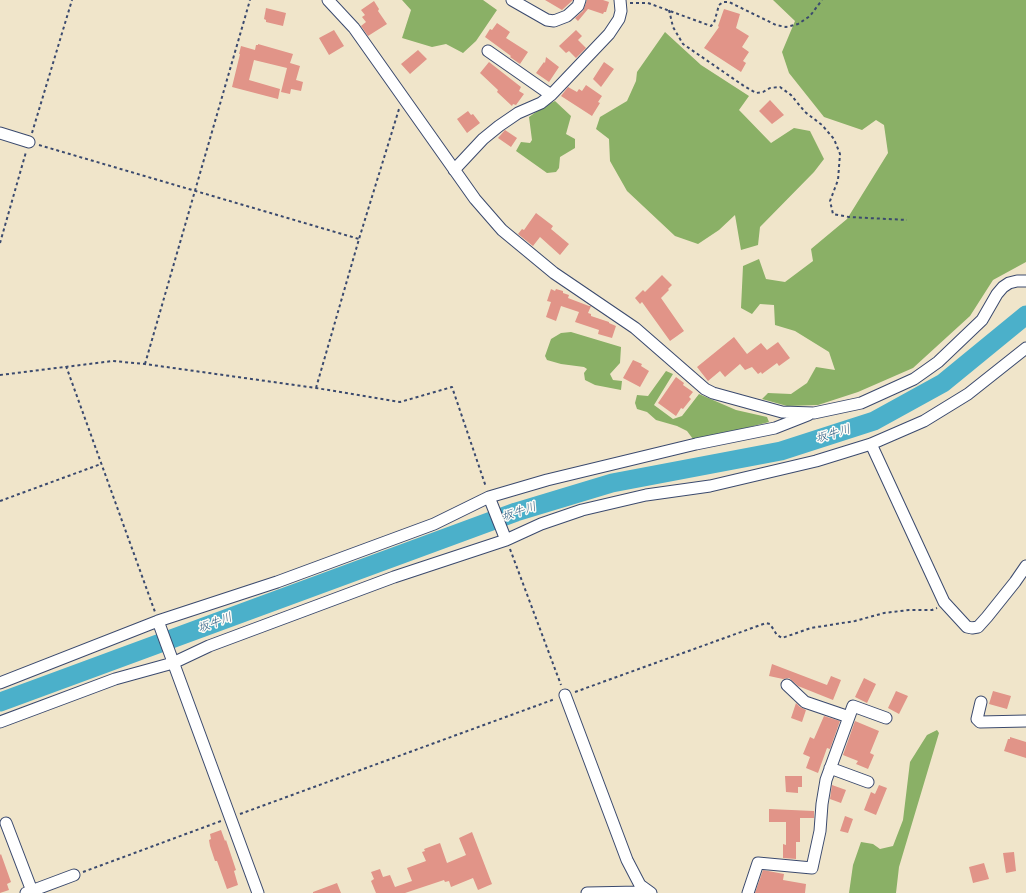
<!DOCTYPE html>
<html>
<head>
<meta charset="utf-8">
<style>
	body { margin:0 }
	canvas { display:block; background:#f0e5ca }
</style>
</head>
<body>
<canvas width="1026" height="893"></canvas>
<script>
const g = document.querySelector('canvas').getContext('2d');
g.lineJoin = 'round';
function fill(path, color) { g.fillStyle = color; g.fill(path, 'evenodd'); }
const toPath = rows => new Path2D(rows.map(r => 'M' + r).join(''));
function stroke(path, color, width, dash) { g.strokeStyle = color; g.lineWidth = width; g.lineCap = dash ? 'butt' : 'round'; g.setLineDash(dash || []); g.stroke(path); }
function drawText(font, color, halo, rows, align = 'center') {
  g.font = font + ' "Playpen Sans","Klee One",sans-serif'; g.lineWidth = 3; g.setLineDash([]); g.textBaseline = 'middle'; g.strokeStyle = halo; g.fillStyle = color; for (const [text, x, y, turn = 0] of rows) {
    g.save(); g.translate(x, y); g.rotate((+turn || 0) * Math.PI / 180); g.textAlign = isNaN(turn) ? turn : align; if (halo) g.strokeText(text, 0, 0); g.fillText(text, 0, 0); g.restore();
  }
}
fill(toPath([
	[402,0,483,0,497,10,476,41,463,53,446,44,432,47,402,38,411,10],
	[773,0,1026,0,1026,262,993,280,970,316,913,368,858,392,818,405,787,406,762,399,768,393,791,394,807,383,816,367,835,370,829,352,795,331,775,325,774,305,760,304,752,314,741,308,743,266,759,259,766,279,785,282,813,261,811,249,847,219,888,153,884,125,876,120,862,130,824,117,789,73,782,52,795,21],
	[665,32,701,65,749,96,739,110,771,143,794,128,810,131,824,159,814,172,760,227,758,245,741,250,735,215,719,230,698,244,675,236,627,191,610,161,609,139,596,129,600,117,627,101,636,81,637,72],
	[555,101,571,116,566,134,575,139,575,148,560,157,559,168,556,172,547,173,516,151,521,142,530,143,532,140,529,117,543,107],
	[571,332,621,347,620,363,610,374,613,380,622,381,621,390,595,385,585,380,584,373,587,369,584,367,561,364,547,360,545,356,551,339,561,333],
	[666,371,673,374,654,405,673,419,682,416,699,394,736,410,767,417,769,422,699,440,693,439,687,431,677,426,656,420,647,412,637,409,635,403,637,395,648,396],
	[937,730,939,733,899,867,896,893,849,893,853,865,861,842,873,844,880,849,893,846,903,820,910,762,927,735]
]), '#8ab066');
stroke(toPath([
	[0,702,516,512,612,483,781,451,874,421,943,383,1026,315]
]), '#4bb0ca', 19);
fill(toPath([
	[545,0,573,0,562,10],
	[587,0,603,0,609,2,606,12,604,12,603,14,588,9,578,21,575,18,583,11],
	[374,1,379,9,378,11,387,24,368,36,361,26,366,22,362,17,365,15,361,10],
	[266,8,286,13,283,26,266,22,266,20,264,19],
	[724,9,740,14,736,28,749,36,742,47,749,52,743,61,746,63,741,72,704,48,719,27,718,26],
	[497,23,510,32,506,38,528,52,520,64,510,57,511,56,485,37,490,29,492,30],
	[334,30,344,46,329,55,319,38],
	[576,30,582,36,578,40,586,48,576,58,569,51,566,53,559,46],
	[258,44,293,54,290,63,300,66,296,80,303,82,301,91,291,89,290,94,281,92,287,68,254,60,249,80,280,89,278,99,232,87,240,54,239,54,241,46,255,50,256,45,258,45],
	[418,50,427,59,410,74,401,64],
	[546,57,559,67,549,82,536,73,544,62,545,63],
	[489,62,521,87,519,91,524,94,516,105,513,104,512,106,497,92,498,90,480,73],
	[604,62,614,69,601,87,593,79],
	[586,85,602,96,598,102,600,103,592,116,561,96,568,87,577,92,579,89,582,91],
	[770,100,784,115,772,124,759,111],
	[468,111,471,115,473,114,480,123,467,133,457,119],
	[505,130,517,138,511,147,498,138],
	[536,213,553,226,551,229,569,244,560,255,540,237,533,246,518,234,522,229,524,230],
	[662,275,672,285,668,289,669,290,661,298,684,331,670,341,642,302,640,304,635,298,643,290,645,292],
	[551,289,555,291,556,289,563,291,563,293,569,295,568,298,589,306,591,306,588,313,591,314,591,316,609,322,609,323,616,326,612,338,598,334,599,330,575,322,579,312,561,306,556,321,546,317,551,302,547,301],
	[734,337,747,354,761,343,767,350,778,342,790,358,779,366,777,363,762,374,761,372,758,374,752,367,745,370,740,364,725,377,720,371,708,381,697,367],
	[633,360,642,364,641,366,649,371,640,387,623,378],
	[676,377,684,383,683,385,693,392,689,397,691,399,683,409,681,408,676,416,658,403],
	[772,664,827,685,831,676,841,680,833,700,798,686,789,678,783,679,769,676],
	[864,678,876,684,867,703,855,697],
	[896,691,908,696,899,714,888,708],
	[993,691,1011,696,1007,709,989,704],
	[796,703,800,707,806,710,802,722,791,718],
	[824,716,840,721,830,749,827,748,818,773,806,768,810,757,803,754,810,737,814,739],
	[855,721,879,731,870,753,874,755,868,769,856,764,858,761,843,755],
	[1010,737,1026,742,1026,758,1004,751,1008,739,1010,739],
	[785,776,802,776,802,787,798,787,798,793,786,792],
	[832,785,846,790,841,803,830,799],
	[879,785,887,788,876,815,864,810,871,792,875,794],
	[769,809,814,811,814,818,800,818,800,842,796,842,796,859,783,858,783,844,786,845,786,822,769,822],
	[845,816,853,819,848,833,840,831],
	[221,830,225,841,226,840,236,870,234,871,238,885,227,889,217,861,215,861,210,846,209,840,211,839,210,834],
	[472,832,492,884,478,890,473,878,451,887,449,881,445,882,444,880,405,893,376,893,371,881,374,879,371,872,380,869,383,877,390,875,395,887,412,881,407,868,426,861,422,852,425,851,424,849,440,843,447,863,466,855,459,838],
	[1014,852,1016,871,1006,873,1003,853],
	[1,854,11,882,7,884,9,890,0,893,0,855],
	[984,863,989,879,973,883,969,867],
	[763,870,784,874,783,880,806,884,805,893,755,893],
	[337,883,341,893,313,893,313,892]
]), '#e19488');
const street = toPath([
	[328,0,354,28,475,199,502,230,554,273,635,328,705,389,713,393,782,412,814,413,861,403,914,379,938,362,982,320,997,294,1003,287,1009,283,1017,281,1026,281],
	[512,0,547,20,554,21,567,16,578,6,580,0],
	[488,51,551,95],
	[0,133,29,142],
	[454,170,483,139,499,126,518,113,541,103,551,95,609,34,619,19,621,11,620,0],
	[871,444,944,602,967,627,972,628,978,627,987,617,1015,582,1026,566],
	[489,497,506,540],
	[158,621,258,893],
	[0,683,158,621,277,582,434,524,489,497,547,480,696,444,775,428,808,415],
	[787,685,805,702,849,717],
	[565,695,627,860,640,885,651,893],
	[981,702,977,719,980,722,1026,721],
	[0,722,115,679,173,663,209,646,394,577,506,540,541,524,582,510,646,495,710,486,816,461,871,444,924,421,968,394,1026,348],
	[830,768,868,782],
	[6,823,32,891],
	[26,893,74,875],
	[587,893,639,892,646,890],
	[748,893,758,863,812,868,820,831,822,804,826,780,853,706,886,718]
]);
stroke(street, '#3b4a6e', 13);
stroke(toPath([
	[630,3,648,3,711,26,714,23,719,5,723,2,729,2,776,25,786,27,798,24,810,16,822,0],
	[669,10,673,27,683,44,744,86,756,93,763,92,770,88,780,87,791,95,805,112,822,125,834,139,840,154,838,180,830,201,833,214,849,217,907,220],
	[32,133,72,0],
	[39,145,359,239],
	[0,243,26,152],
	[145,364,250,0],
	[66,366,155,612],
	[0,375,113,361,145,364,316,388,400,402,452,387,486,487],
	[316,388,359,239,399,109],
	[0,501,101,464],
	[510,549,561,685],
	[575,692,766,623,770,624,777,635,782,638,811,628,855,621,884,613,909,610,932,610,937,608],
	[240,814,555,699],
	[83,872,221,821]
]), '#3b4a6e', 2, [3, 3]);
stroke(street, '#fff', 11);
drawText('italic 12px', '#2c5c84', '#fdfcf7', [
	["坂牛川",833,434,-17],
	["坂牛川",519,512,-18],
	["坂牛川",215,623,-20]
]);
</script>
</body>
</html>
